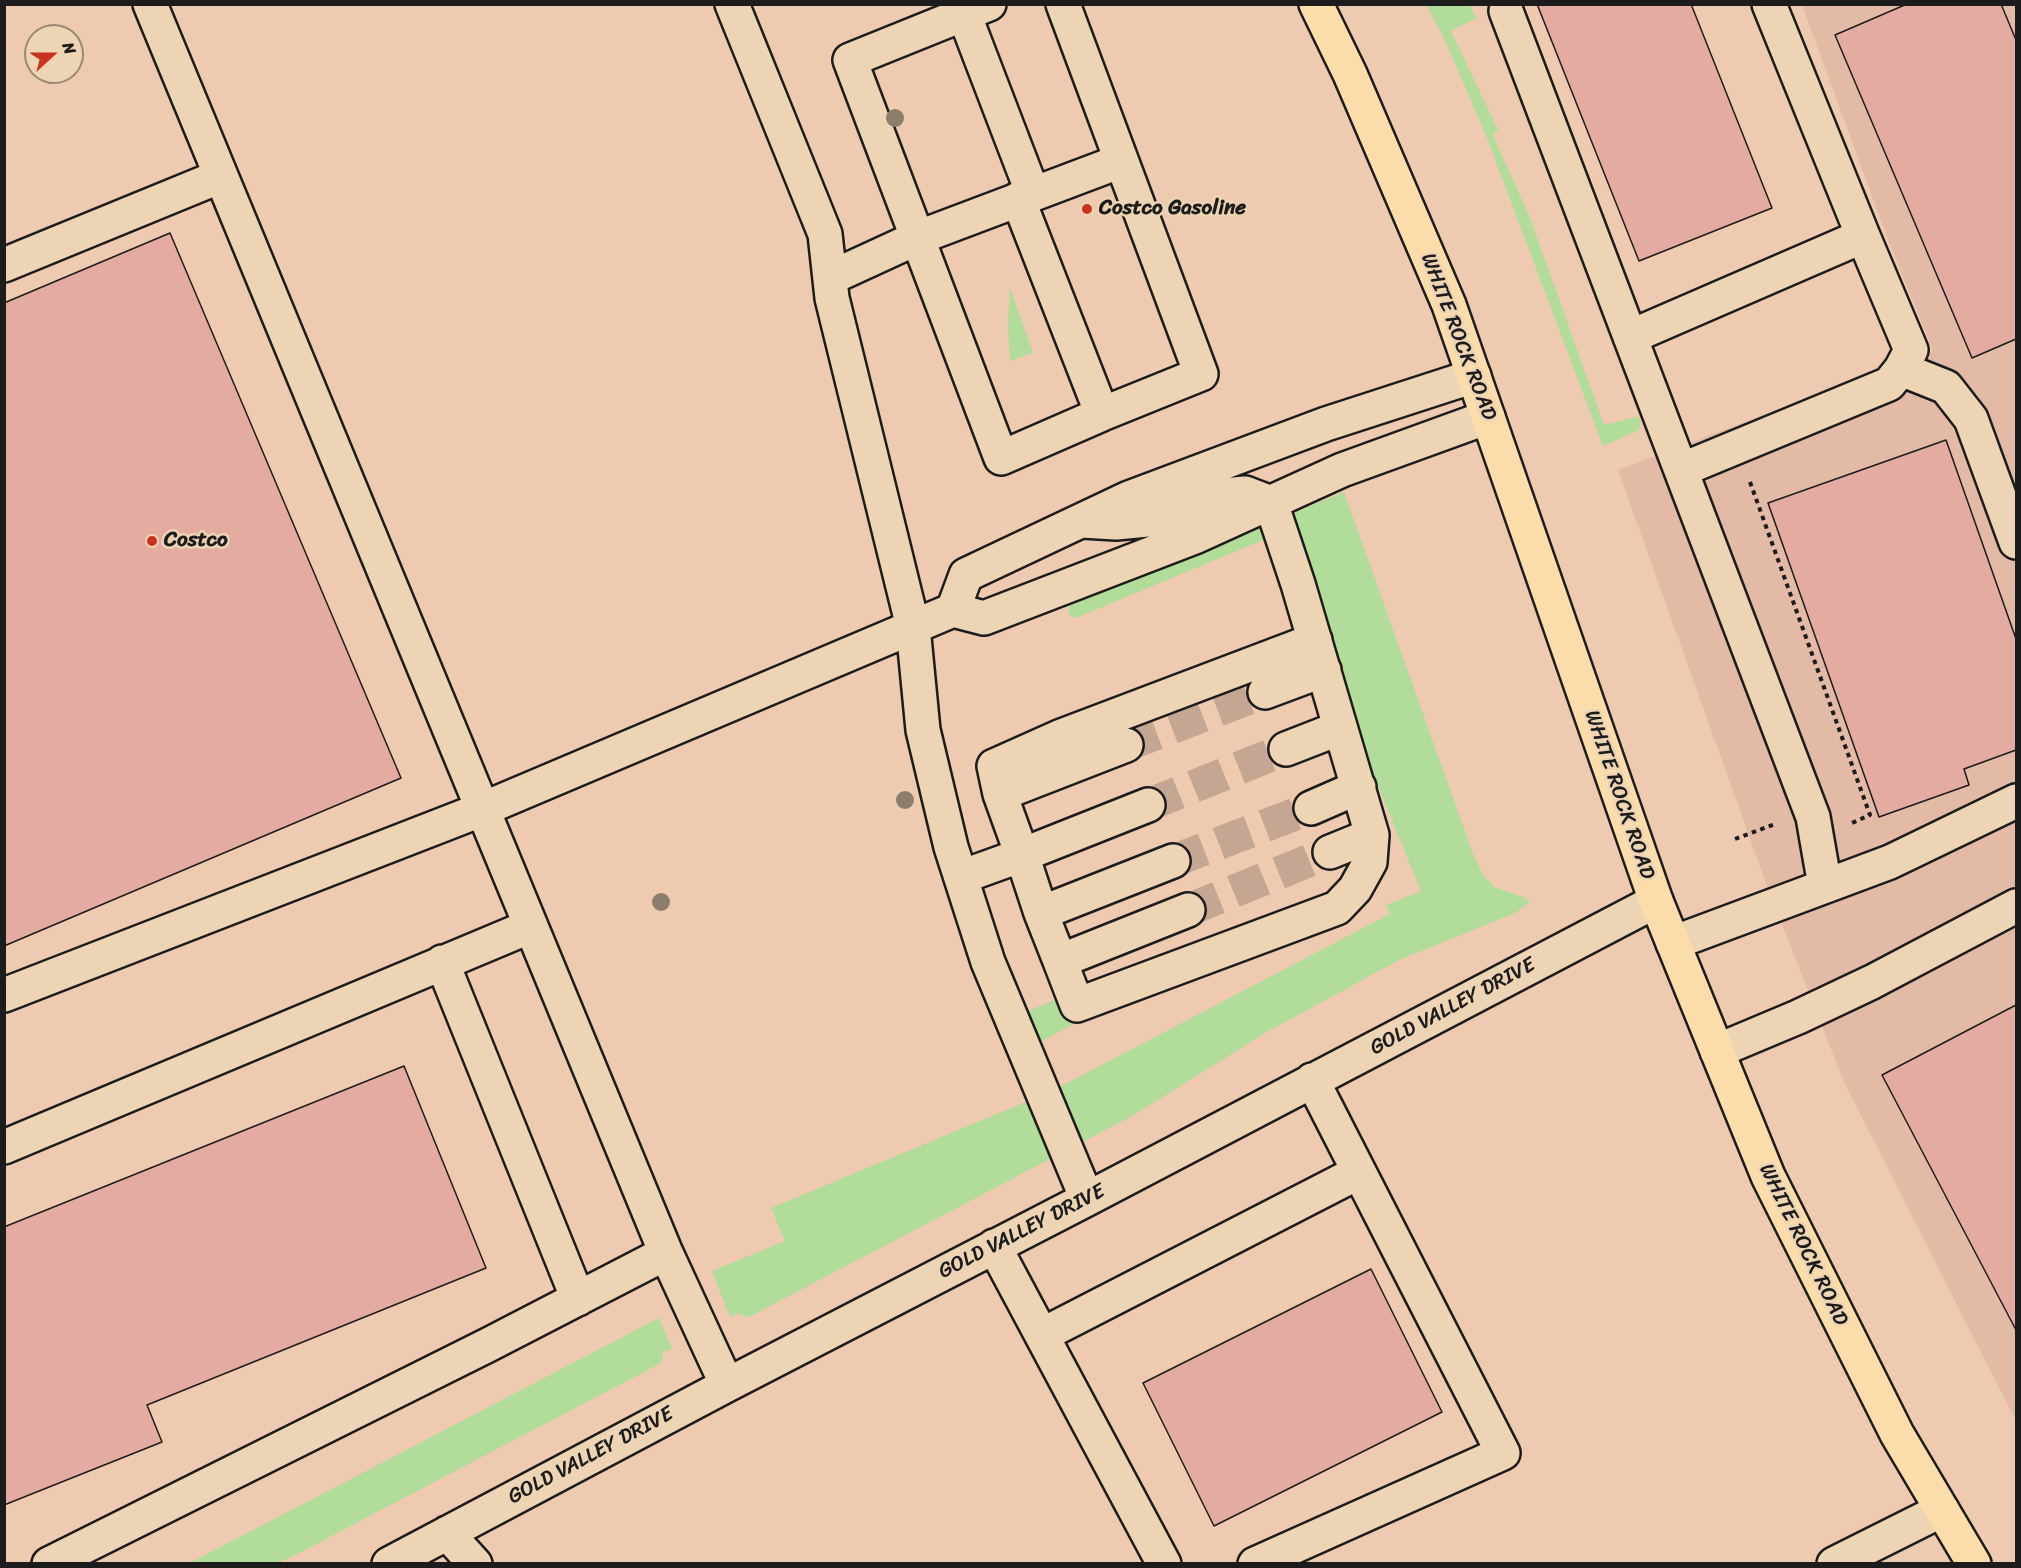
<!DOCTYPE html>
<html>
<head>
<meta charset="utf-8">
<style>
	body { margin:0 }
	#map { position:relative; width:2021px; height:1568px; overflow:hidden; background:#edcab0; font-family:Sriracha,sans-serif }
	canvas { display:block }
	.frame { position:absolute; inset:0; border:6px solid #1c1c1c; pointer-events:none }
	.north { position:absolute; left:24px; top:24px; width:60px; height:60px; box-sizing:border-box; background:#edd4b4; border:2px solid #998a77; border-radius:50%; rotate:69deg; font-size:16px; font-weight:700; line-height:24px; text-align:center; color:#1c1c1c }
	.north::after { content:''; display:block; margin:auto; width:21px; height:27px; background:#c8321e; clip-path:polygon(50% 0,100% 100%,50% 72%,0 100%) }
</style>
</head>
<body>
<div id="map">
<canvas width="2021" height="1568"></canvas>
<div class="frame"></div>
<div class="north">N</div>
</div>
<script>
const g = document.querySelector('canvas').getContext('2d');
g.lineJoin = 'round';
function fill(path, color) { g.fillStyle = color; g.fill(path, 'evenodd'); }
const toPath = rows => new Path2D(rows.map(r => 'M' + r).join(''));
function stroke(path, color, width, dash) { g.strokeStyle = color; g.lineWidth = width; g.lineCap = dash ? 'butt' : 'round'; g.setLineDash(dash || []); g.stroke(path); }
function drawText(font, color, halo, rows, align = 'center') {
  g.font = font + ' Sriracha,sans-serif'; g.lineWidth = 5; g.setLineDash([]); g.textBaseline = 'middle'; g.strokeStyle = halo; g.fillStyle = color; for (const [text, x, y, turn = 0] of rows) {
    g.save(); g.translate(x, y); g.rotate((+turn || 0) * Math.PI / 180); g.textAlign = isNaN(turn) ? turn : align; if (halo) g.strokeText(text, 0, 0); g.fillText(text, 0, 0); g.restore();
  }
}
fill(toPath([
	[1802,5,2016,5,2016,1421,1844,1082,1767,886,1618,470,1933,351,1887,237]
]), '#e2baa6');
fill(toPath([
	[1426,5,1469,5,1477,18,1451,31,1498,130,1493,135,1530,218,1604,425,1636,417,1641,420,1639,430,1603,446,1485,133,1444,38],
	[1010,287,1033,353,1010,361,1008,323],
	[1344,492,1473,854,1482,873,1494,887,1523,897,1530,902,1515,913,1399,960,1265,1033,1132,1116,749,1317,745,1317,739,1313,730,1317,712,1271,785,1241,771,1208,1052,1091,1390,914,1386,905,1421,891,1275,535,1076,618,1071,616,1068,613,1070,604],
	[1149,962,1160,980,1030,1047,1013,1017],
	[659,1318,672,1349,662,1352,663,1360,661,1363,301,1552,278,1563,190,1563]
]), '#b2dc9a');
const building = toPath([
	[1537,4,1691,4,1772,208,1639,261,1537,4],
	[1907,4,2001,4,2016,40,2016,339,1972,358,1835,35,1907,4],
	[170,233,401,778,4,946,4,303,170,233],
	[1946,440,2016,639,2016,750,1964,769,1969,785,1879,817,1768,503,1946,440],
	[2016,1005,2016,1330,1882,1075,2016,1005],
	[404,1066,486,1268,147,1405,162,1442,4,1505,4,1227,404,1066],
	[1371,1269,1442,1412,1214,1526,1143,1383,1371,1269]
]);
fill(building, '#e4aca1');
stroke(building, '#1c1c1c', 1.5);
stroke(toPath([
	[1126,745,1265,692],
	[1148,805,1286,749],
	[1173,861,1311,808],
	[1188,910,1330,852]
]), '#c3a792', 33, [33, 16]);
const minor = toPath([
	[150,4,666,1253,727,1385],
	[732,4,825,234,832,298,913,627,923,730,951,847,988,962,1087,1199],
	[989,4,850,60,1001,458,1102,414,1201,374,1063,4],
	[1506,11,1813,817,1825,886],
	[964,14,1033,194],
	[1018,199,1102,414],
	[4,265,221,176],
	[830,278,917,238,1121,161],
	[1630,337,1863,236],
	[1901,369,1946,387,1971,419,2016,542],
	[1681,470,1889,384,1901,369,1911,350,1863,236,1769,4],
	[953,610,966,575,1129,498,1326,424,1474,376],
	[1265,692,1324,670],
	[1126,745,1000,794,1022,855,1041,913,1060,961,1188,910],
	[1286,749,1340,728],
	[1000,794,994,766,1059,737,1315,640],
	[1311,808,1359,787],
	[1330,852,1372,835],
	[961,877,1022,855,1148,805],
	[1041,913,1173,861],
	[1673,943,1890,862,2016,801],
	[1060,961,1077,1005,1337,908,1355,889,1370,862,1372,835,1298,584,1271,503,1245,493,1224,495,1158,519,1116,523,1082,521],
	[442,962,578,1299],
	[4,995,483,809,953,610,984,618,1197,536,1342,470,1488,417],
	[1717,1051,1798,1017,1872,982,2016,906],
	[4,1147,531,926],
	[994,1246,1164,1564],
	[1042,1335,1359,1172],
	[447,1533,475,1564],
	[49,1564,488,1345,666,1253],
	[389,1564,727,1385,1087,1199,1656,901],
	[1255,1564,1503,1453,1312,1080],
	[1834,1564,1942,1510]
]);
const major = toPath([
	[1316,4,1350,74,1449,305,1656,901,1768,1176,1897,1434,1974,1564]
]);
stroke(minor, '#1c1c1c', 38);
stroke(major, '#1c1c1c', 38);
stroke(toPath([
	[1750,482,1870,815,1852,823],
	[1735,839,1775,824]
]), '#1c1c1c', 4, [4.5, 4.5]);
stroke(minor, '#edd4b4', 33);
stroke(major, '#fbddab', 33);
g.fillStyle = '#8b7f6c';
for (const [x, y] of [
	[895,118],
	[905,800],
	[661,902]
]) { g.beginPath(); g.arc(x, y, 9, 0, 2 * Math.PI); g.fill(); }
for (const [x, y, r, color] of [
	[1087,209,6,"#c8321e"],
	[152,541,6,"#c8321e"]
]) { const dot = new Path2D(); dot.arc(x, y, r, 0, 2 * Math.PI); g.fillStyle = color; g.fill(dot); stroke(dot, '#edd4b4', 2); }
drawText('bold 21px', '#1c1c1c', '#edd4b4', [
	["Costco Gasoline",1099,209],
	["Costco",164,541]
], 'left');
drawText('21px', '#1c1c1c', '#edd4b4', [
	["WHITE ROCK ROAD",1458,337,69],
	["WHITE ROCK ROAD",1619,795,71],
	["GOLD VALLEY DRIVE",1453,1007,-28],
	["GOLD VALLEY DRIVE",1022,1232,-27],
	["WHITE ROCK ROAD",1803,1245,64],
	["GOLD VALLEY DRIVE",591,1456,-28]
]);
</script>
</body>
</html>
